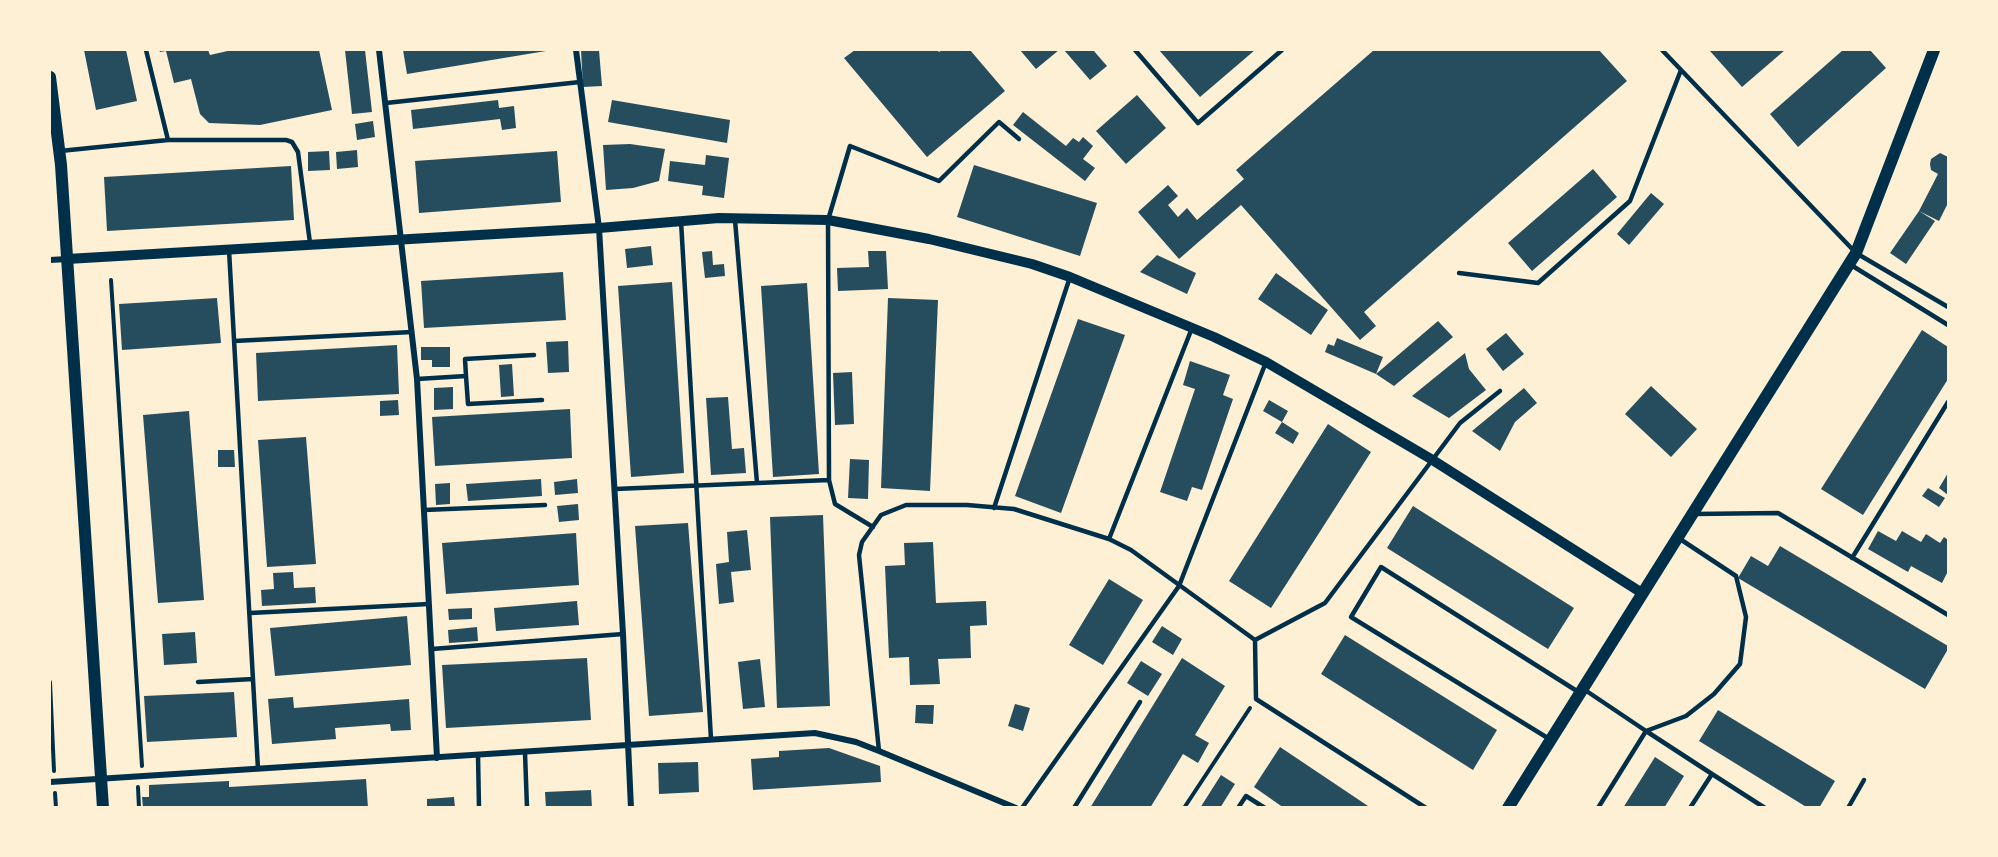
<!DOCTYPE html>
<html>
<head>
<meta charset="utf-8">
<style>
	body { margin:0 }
	#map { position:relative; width:1998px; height:857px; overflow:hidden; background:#fdf0d5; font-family:"IBM Plex Sans",sans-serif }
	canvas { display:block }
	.frame { position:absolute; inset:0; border:51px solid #fdf0d5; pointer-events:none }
</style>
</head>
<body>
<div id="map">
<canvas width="1998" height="857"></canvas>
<div class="frame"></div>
</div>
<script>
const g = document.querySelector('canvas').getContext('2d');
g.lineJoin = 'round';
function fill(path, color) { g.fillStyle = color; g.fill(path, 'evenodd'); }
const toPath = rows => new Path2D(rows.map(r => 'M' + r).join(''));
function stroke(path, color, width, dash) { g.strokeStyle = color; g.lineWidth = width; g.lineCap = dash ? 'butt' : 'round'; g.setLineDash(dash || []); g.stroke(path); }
fill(toPath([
	[84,50,126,50,137,101,96,110],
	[159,50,208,50,210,55,232,50,319,50,332,110,260,125,209,123,200,114,191,79,174,83,166,51,160,52],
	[345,50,365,50,372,112,352,114],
	[403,50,546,50,546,51,407,74],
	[581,50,599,50,602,86,583,87],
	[855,50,937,50,939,52,942,50,970,50,1005,91,927,157,844,58],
	[1020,50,1059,50,1036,69],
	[1064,50,1093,50,1107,66,1090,80],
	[1159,50,1255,50,1200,97],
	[1374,50,1599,50,1627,81,1364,312,1376,326,1360,340,1241,205,1179,259,1138,212,1168,185,1178,196,1168,205,1178,217,1187,208,1197,220,1244,179,1236,170],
	[1711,50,1785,50,1742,87,1710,51],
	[1843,50,1870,50,1886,68,1798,147,1770,114],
	[1137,95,1166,128,1126,164,1096,131],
	[498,100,499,108,514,106,516,128,502,130,500,119,413,129,411,110],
	[612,100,730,120,727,143,608,122],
	[1023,112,1066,146,1073,138,1079,142,1083,137,1093,146,1083,159,1095,168,1085,181,1013,125],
	[373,121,375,137,357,140,355,124],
	[630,144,665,149,659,181,633,188,606,190,603,145],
	[357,150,358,167,337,169,336,152],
	[329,151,330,170,308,171,308,152],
	[557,151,561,202,419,213,415,161],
	[1940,153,1948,157,1948,203,1939,221,1919,211,1935,221,1906,264,1890,253,1919,211,1938,174,1931,170,1930,164,1931,159],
	[706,155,729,158,724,198,702,195,703,186,668,181,670,161,705,165],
	[974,165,1097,203,1080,256,957,217],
	[291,166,294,220,107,231,104,177],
	[1593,169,1617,197,1532,271,1508,243],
	[1651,193,1664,204,1629,245,1617,234],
	[651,246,653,265,627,268,625,249],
	[712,251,713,265,724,264,725,276,705,278,702,252],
	[868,251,886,251,888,289,838,291,837,268,869,267],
	[1157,255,1196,273,1187,294,1140,272],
	[563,272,566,320,424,328,421,281],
	[1276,273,1328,310,1311,335,1258,299],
	[672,282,684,473,631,477,618,286],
	[807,283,819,474,773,477,761,286],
	[217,298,221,343,122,350,119,304],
	[888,298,938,300,930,491,881,488],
	[1078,319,1125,335,1061,513,1015,496],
	[1438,321,1453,337,1394,386,1376,374],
	[1922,330,1948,347,1948,379,1863,515,1821,489],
	[1506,333,1524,354,1503,371,1486,349],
	[1337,338,1383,357,1376,374,1325,352,1328,344,1334,346],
	[568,341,569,372,548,373,546,342],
	[397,345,399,394,258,401,256,353],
	[421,347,450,347,450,367,432,367,432,360,421,360],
	[1465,353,1469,369,1486,390,1449,418,1412,396],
	[1190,361,1230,375,1223,395,1233,399,1202,490,1192,487,1187,501,1160,492,1195,389,1183,385],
	[512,364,514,396,501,397,499,365],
	[852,372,854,424,835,425,833,373],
	[1651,386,1697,429,1671,457,1625,414],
	[453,387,453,409,434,410,434,388],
	[1524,388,1537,403,1515,422,1500,451,1472,431],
	[728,397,732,449,744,448,746,473,711,475,706,398],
	[398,400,399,415,380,416,380,401],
	[1269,400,1288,411,1282,422,1263,411],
	[570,409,572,458,435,466,432,417],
	[189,411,204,600,158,603,143,415],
	[1282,422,1299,433,1293,444,1275,433],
	[1328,424,1371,452,1271,608,1229,581],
	[306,437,316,564,267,567,258,440],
	[218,450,234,450,235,467,218,467],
	[850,459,869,460,868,499,848,498],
	[1948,473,1948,495,1939,488],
	[541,479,542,496,468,501,466,484],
	[577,479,578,493,555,495,554,482],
	[450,483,450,504,436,505,435,484],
	[1928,488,1945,498,1939,507,1922,496],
	[578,504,579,520,559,522,557,506],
	[1413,506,1574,608,1548,649,1387,548],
	[823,515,830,706,777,708,770,517],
	[688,523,703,712,649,716,635,526],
	[747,530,751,570,731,572,734,602,719,604,716,564,729,562,727,532],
	[1878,531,1896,541,1902,531,1921,542,1926,534,1940,543,1944,537,1948,540,1948,571,1942,583,1911,566,1908,572,1868,549],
	[576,533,579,585,446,594,442,543],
	[933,542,936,603,986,601,987,625,970,626,971,658,938,659,940,684,910,685,909,657,889,658,885,566,905,565,904,543],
	[1780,546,1948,646,1948,649,1925,689,1738,578,1751,556,1768,566],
	[293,572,294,588,315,587,316,603,262,606,261,590,274,589,273,573],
	[1109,579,1143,600,1103,665,1069,645],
	[577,601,579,625,496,631,494,608],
	[472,608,472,619,449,620,448,609],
	[407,616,411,665,275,676,270,628],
	[1162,626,1182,639,1173,655,1152,642],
	[477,627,478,641,449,643,448,630],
	[195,632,197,663,164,665,162,634],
	[1345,635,1497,730,1473,770,1321,674],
	[587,658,591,720,446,728,442,665],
	[1182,658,1225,686,1195,735,1209,743,1198,763,1183,754,1150,808,1090,808],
	[760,659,765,707,743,709,738,662],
	[1141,661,1162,674,1148,696,1127,683],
	[234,692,237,737,147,742,144,696],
	[293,697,294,708,409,699,411,730,391,731,390,724,335,728,336,739,272,744,268,699],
	[1015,704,1030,708,1023,731,1008,726],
	[916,705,934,705,933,724,915,723],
	[1718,710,1835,781,1819,808,1808,808,1699,741],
	[1280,747,1371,808,1284,808,1254,787],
	[829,748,880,766,881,782,753,790,751,759,779,757,779,751],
	[1655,757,1684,776,1664,808,1623,808],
	[698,762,699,792,659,794,658,763],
	[1221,775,1235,784,1220,808,1200,808],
	[366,779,368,808,143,808,142,797,149,797,149,785,229,781,229,787],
	[591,790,592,808,546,808,545,792],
	[454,797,455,808,427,808,427,799]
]), '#264d5e');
stroke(toPath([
	[111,280,142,766],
	[50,682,54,771],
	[138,787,139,808],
	[55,793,56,808],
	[1184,808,1250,708]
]), '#003049', 4);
stroke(toPath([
	[146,50,168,140],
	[1135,50,1198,123,1282,50],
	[1662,50,1856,253,1948,307],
	[386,103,580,82],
	[60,151,168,140,286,140,292,142,298,152,310,243],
	[735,220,757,483],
	[681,221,711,739],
	[229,250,258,769],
	[1851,265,1948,325],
	[1459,273,1538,283,1630,201,1681,70],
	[234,341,412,332],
	[466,376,468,404,542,400],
	[417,379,466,376,465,359,534,355],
	[615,489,829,480],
	[994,508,1070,277],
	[424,510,545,505],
	[1694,514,1778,513,1948,615],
	[873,527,835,504,829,480,828,220,850,146,939,181,999,122,1019,139],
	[1109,539,1192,328],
	[1852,558,1948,402],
	[250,613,429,604],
	[1255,640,1256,699,1426,808],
	[432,649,623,634],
	[198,682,253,679],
	[1585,690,1646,731,1686,716,1714,694,1740,664,1746,617,1736,576,1680,539],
	[1551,740,1351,617,1381,567,1580,693],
	[879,751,859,555,862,542,881,515,906,505,967,505,1014,509,1109,539,1131,550,1255,640,1325,603,1460,423,1500,391],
	[525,753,527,808],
	[478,755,479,808],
	[1712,774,1765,808],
	[1022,808,1179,586,1266,362],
	[1074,808,1140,702],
	[1238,808,1246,796,1265,808],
	[1598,808,1646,731,1712,774,1690,808],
	[1848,808,1864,780]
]), '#003049', 4.5);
stroke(toPath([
	[379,50,417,379,437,758],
	[576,50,599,228,623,634,631,808],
	[50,260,67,259],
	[50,782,815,733,856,742,879,751,1016,808]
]), '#003049', 6);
stroke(toPath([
	[67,259,599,228,719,218,828,220,929,239,1032,264,1070,277,1214,337,1266,362,1431,459,1642,593]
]), '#003049', 10);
stroke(toPath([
	[50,77,61,165,103,808],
	[1508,808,1856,253,1934,50]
]), '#003049', 12);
</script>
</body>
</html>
